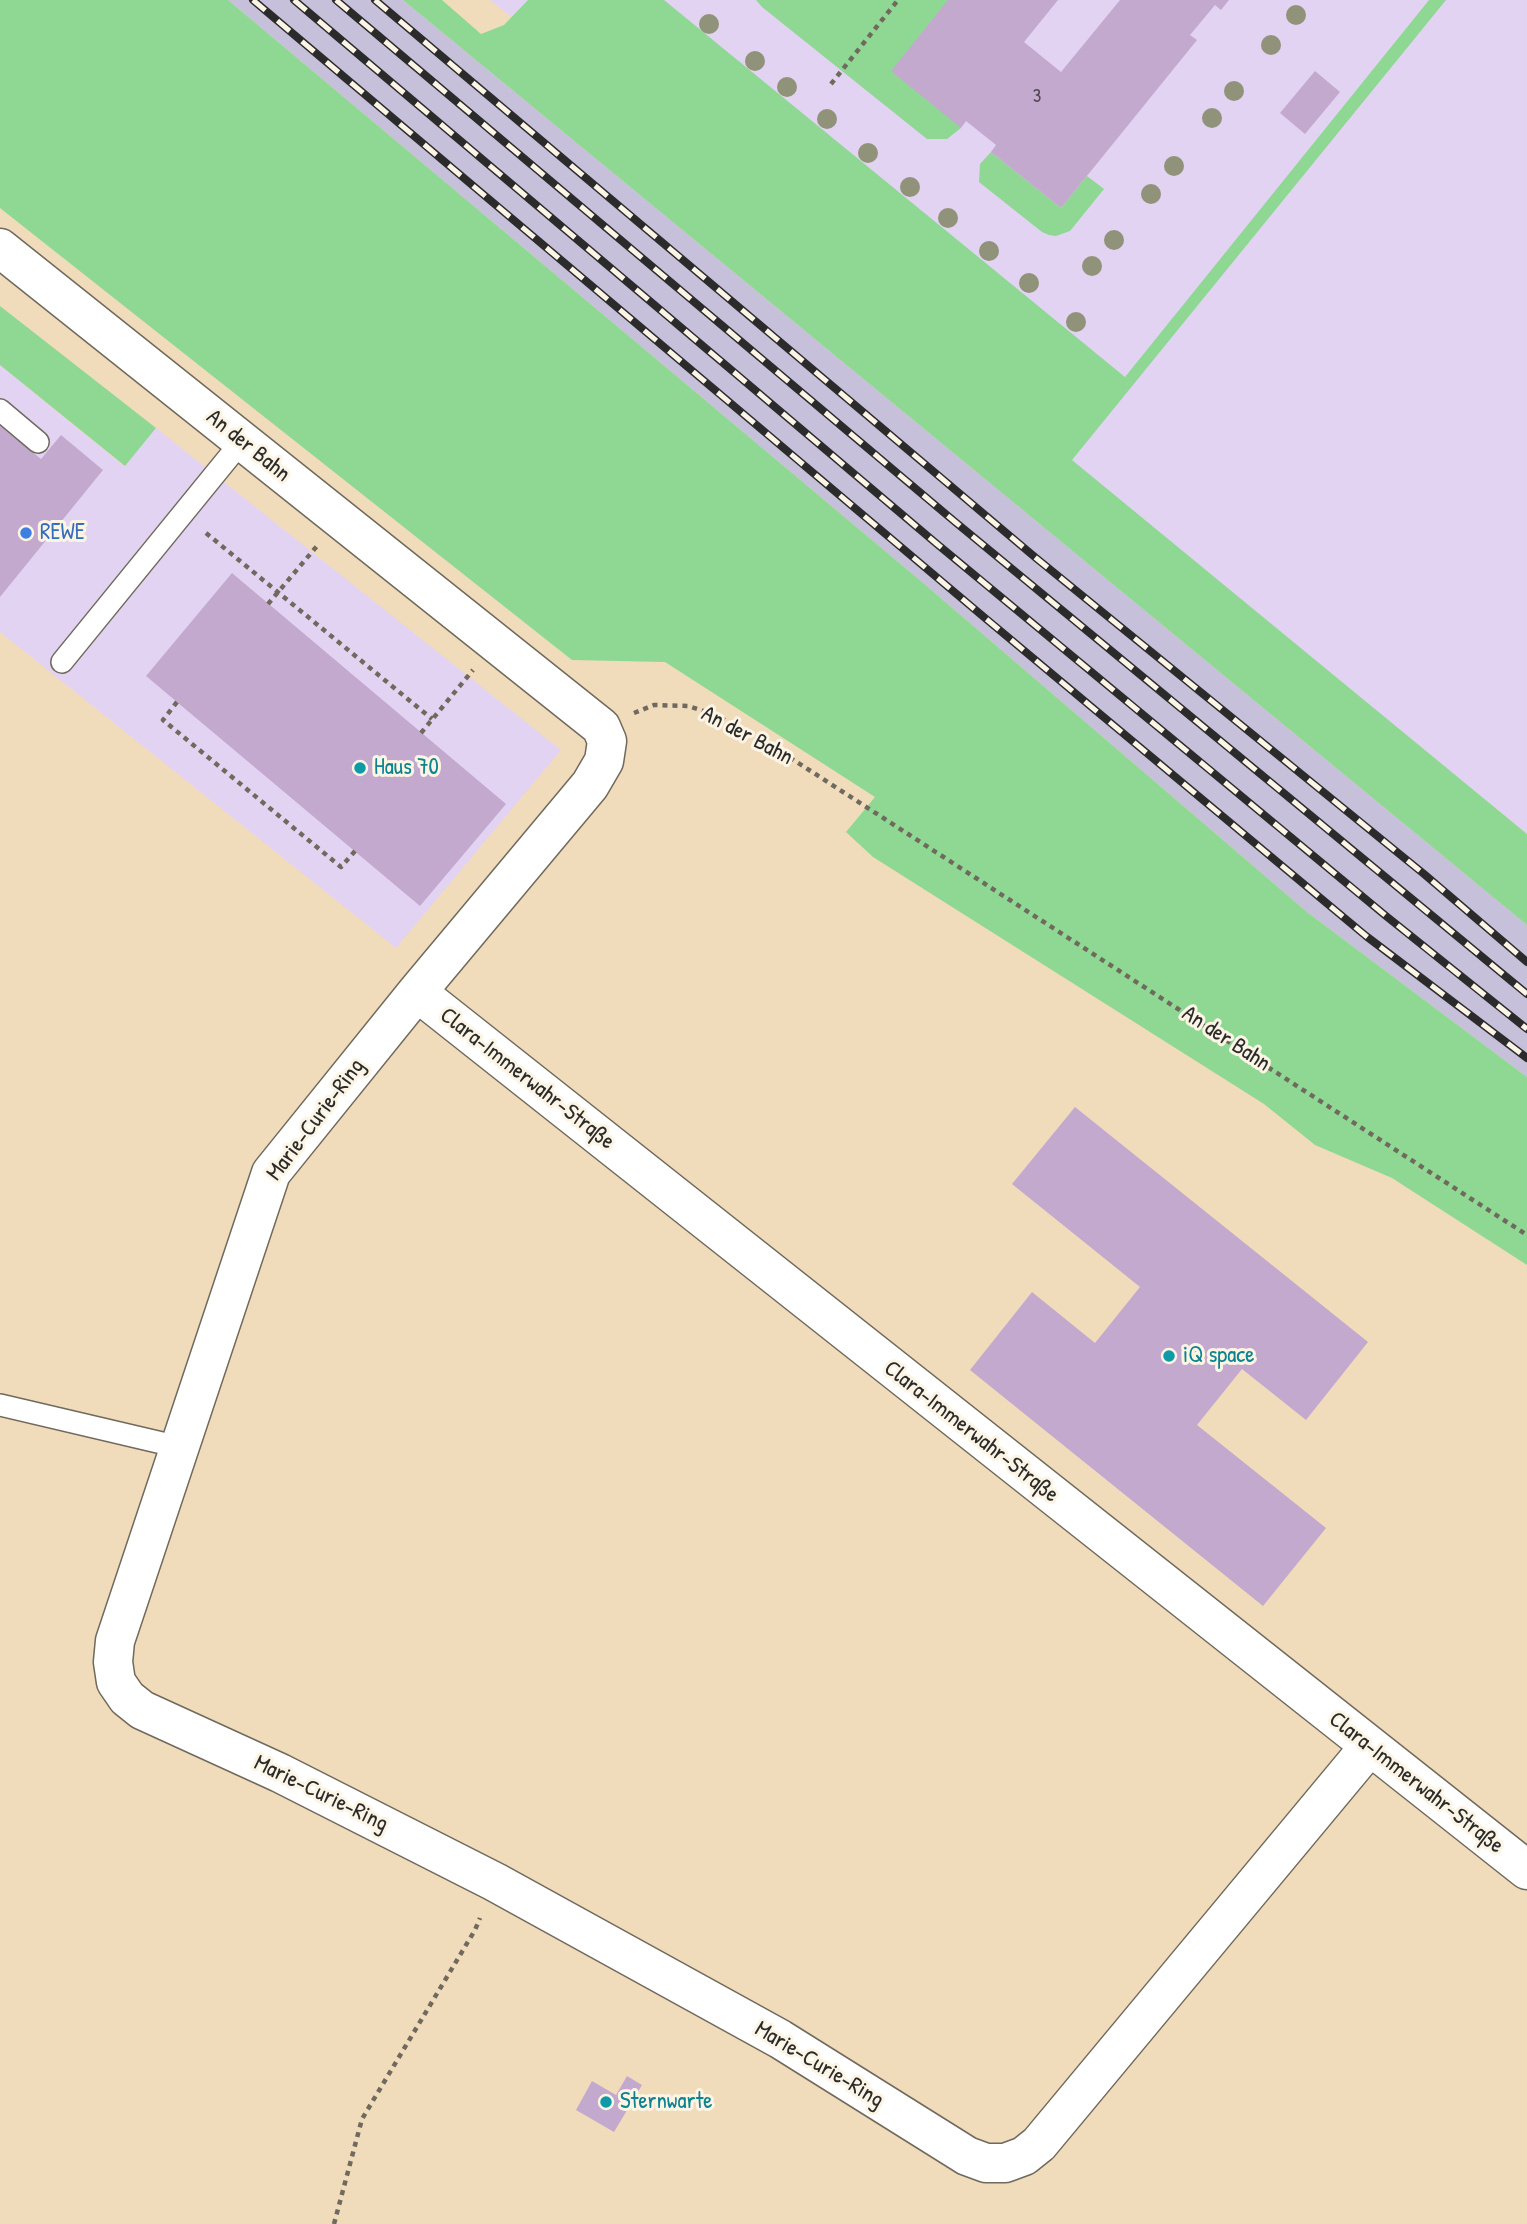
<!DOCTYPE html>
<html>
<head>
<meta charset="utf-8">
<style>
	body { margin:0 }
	canvas { display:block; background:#f0dbbb }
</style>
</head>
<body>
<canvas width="1527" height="2224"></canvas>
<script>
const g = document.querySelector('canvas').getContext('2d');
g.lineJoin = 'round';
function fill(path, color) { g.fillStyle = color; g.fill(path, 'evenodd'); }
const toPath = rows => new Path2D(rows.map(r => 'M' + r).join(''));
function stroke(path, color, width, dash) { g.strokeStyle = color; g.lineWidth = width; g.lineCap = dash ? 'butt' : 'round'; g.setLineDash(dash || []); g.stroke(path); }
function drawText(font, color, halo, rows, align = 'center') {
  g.font = font + ' "Patrick Hand",sans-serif'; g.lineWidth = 6; g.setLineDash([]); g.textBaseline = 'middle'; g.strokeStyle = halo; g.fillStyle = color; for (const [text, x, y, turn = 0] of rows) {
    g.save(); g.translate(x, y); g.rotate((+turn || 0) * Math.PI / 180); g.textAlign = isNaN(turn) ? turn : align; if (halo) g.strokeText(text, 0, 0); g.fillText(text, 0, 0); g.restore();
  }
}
fill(toPath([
	[490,0,1527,0,1527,834,1072,461],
	[0,365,124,466,156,428,561,750,396,948,0,632]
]), '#e3d3f2');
fill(toPath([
	[228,0,403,0,1527,925,1527,1077,1307,912,922,582]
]), '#c6c0da');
fill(toPath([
	[0,0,228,0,922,582,1307,912,1527,1077,1527,1265,1392,1178,1315,1145,1264,1104,873,857,846,832,875,797,665,662,572,660,0,208],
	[403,0,442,0,481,34,504,25,528,0,664,0,1125,377,1429,0,1446,0,1072,460,1527,834,1527,925],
	[756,0,948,0,961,128,947,139,927,139,762,7],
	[991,152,1061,208,1087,176,1104,189,1070,231,1056,236,1049,235,1042,232,979,182,980,164],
	[0,306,156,428,125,466,0,365]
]), '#8ed894');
fill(toPath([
	[948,0,1058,0,1024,42,1061,72,1120,0,1229,0,1221,10,1215,5,1190,35,1197,40,1061,208,991,152,996,145,966,121,961,128,891,71],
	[1315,71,1340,92,1305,134,1280,113],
	[0,426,41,459,61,435,103,470,0,597],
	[232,573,506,804,420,906,146,676],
	[1075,1107,1368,1342,1306,1420,1242,1369,1197,1425,1326,1528,1263,1606,970,1370,1032,1292,1095,1343,1140,1287,1012,1184],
	[627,2076,642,2085,614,2132,576,2110,592,2081,616,2095]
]), '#c4a9cf');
const service = toPath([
	[0,410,38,442],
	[62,662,242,441],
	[0,1405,179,1447]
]);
const minor = toPath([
	[0,248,601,727,607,741,604,761,590,785,417,992,271,1173,115,1641,113,1662,116,1682,127,1698,142,1710,280,1773,495,1882,780,2039,967,2156,986,2163,1005,2163,1024,2156,1039,2144,1369,1747],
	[417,992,1527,1870]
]);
stroke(service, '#70695d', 24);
stroke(minor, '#70695d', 41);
stroke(toPath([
	[831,84,898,0],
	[206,533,432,719],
	[268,604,317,546],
	[177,702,163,720,341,867,355,851],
	[634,713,654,705,688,706,716,715,786,755,1527,1235],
	[421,733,473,670],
	[334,2224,362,2119,475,1930,480,1918]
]), '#70695d', 4.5, [5, 5]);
stroke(service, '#fff', 21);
stroke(minor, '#fff', 38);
const rail = toPath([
	[253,0,985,618,1366,936,1527,1058],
	[294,0,937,544,1386,916,1527,1029],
	[336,0,954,521,1527,994],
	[375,0,1036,558,1424,874,1527,962]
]);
stroke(rail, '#2b2b2b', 8);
stroke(rail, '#fcf5e5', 5, [16]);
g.fillStyle = '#91927a';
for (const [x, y] of [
	[1296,15],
	[709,24],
	[1271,45],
	[755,61],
	[787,87],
	[1234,91],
	[1212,118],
	[827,119],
	[868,153],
	[1174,166],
	[910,187],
	[1151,194],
	[948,218],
	[1114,240],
	[989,251],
	[1092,266],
	[1029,283],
	[1076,322]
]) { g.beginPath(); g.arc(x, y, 10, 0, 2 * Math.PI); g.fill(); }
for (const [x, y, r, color] of [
	[26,533,7,"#3f7fe0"],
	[360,768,7,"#0f9aa8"],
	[1169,1356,7,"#0f9aa8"],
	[606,2102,7,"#0f9aa8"]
]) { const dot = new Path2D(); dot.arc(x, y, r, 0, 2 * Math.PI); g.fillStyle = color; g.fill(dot); stroke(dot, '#fcf5e5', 2.5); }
drawText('19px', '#514a54', null, [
	["3",1037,97]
]);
drawText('23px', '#2b2b2b', '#fcf5e5', [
	["An der Bahn",248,446,39],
	["An der Bahn",747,736,28],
	["An der Bahn",1226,1039,33],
	["Clara-Immerwahr-Straße",527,1079,38],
	["Marie-Curie-Ring",316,1120,-53],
	["Clara-Immerwahr-Straße",971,1432,38],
	["Clara-Immerwahr-Straße",1416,1783,38],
	["Marie-Curie-Ring",321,1794,26],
	["Marie-Curie-Ring",819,2065,31]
]);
drawText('23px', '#366cbe', '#fcf5e5', [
	["REWE",40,533]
], 'left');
drawText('23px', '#0d838f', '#fcf5e5', [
	["Haus 70",374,768],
	["iQ space",1183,1356],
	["Sternwarte",620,2102]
], 'left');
</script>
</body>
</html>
